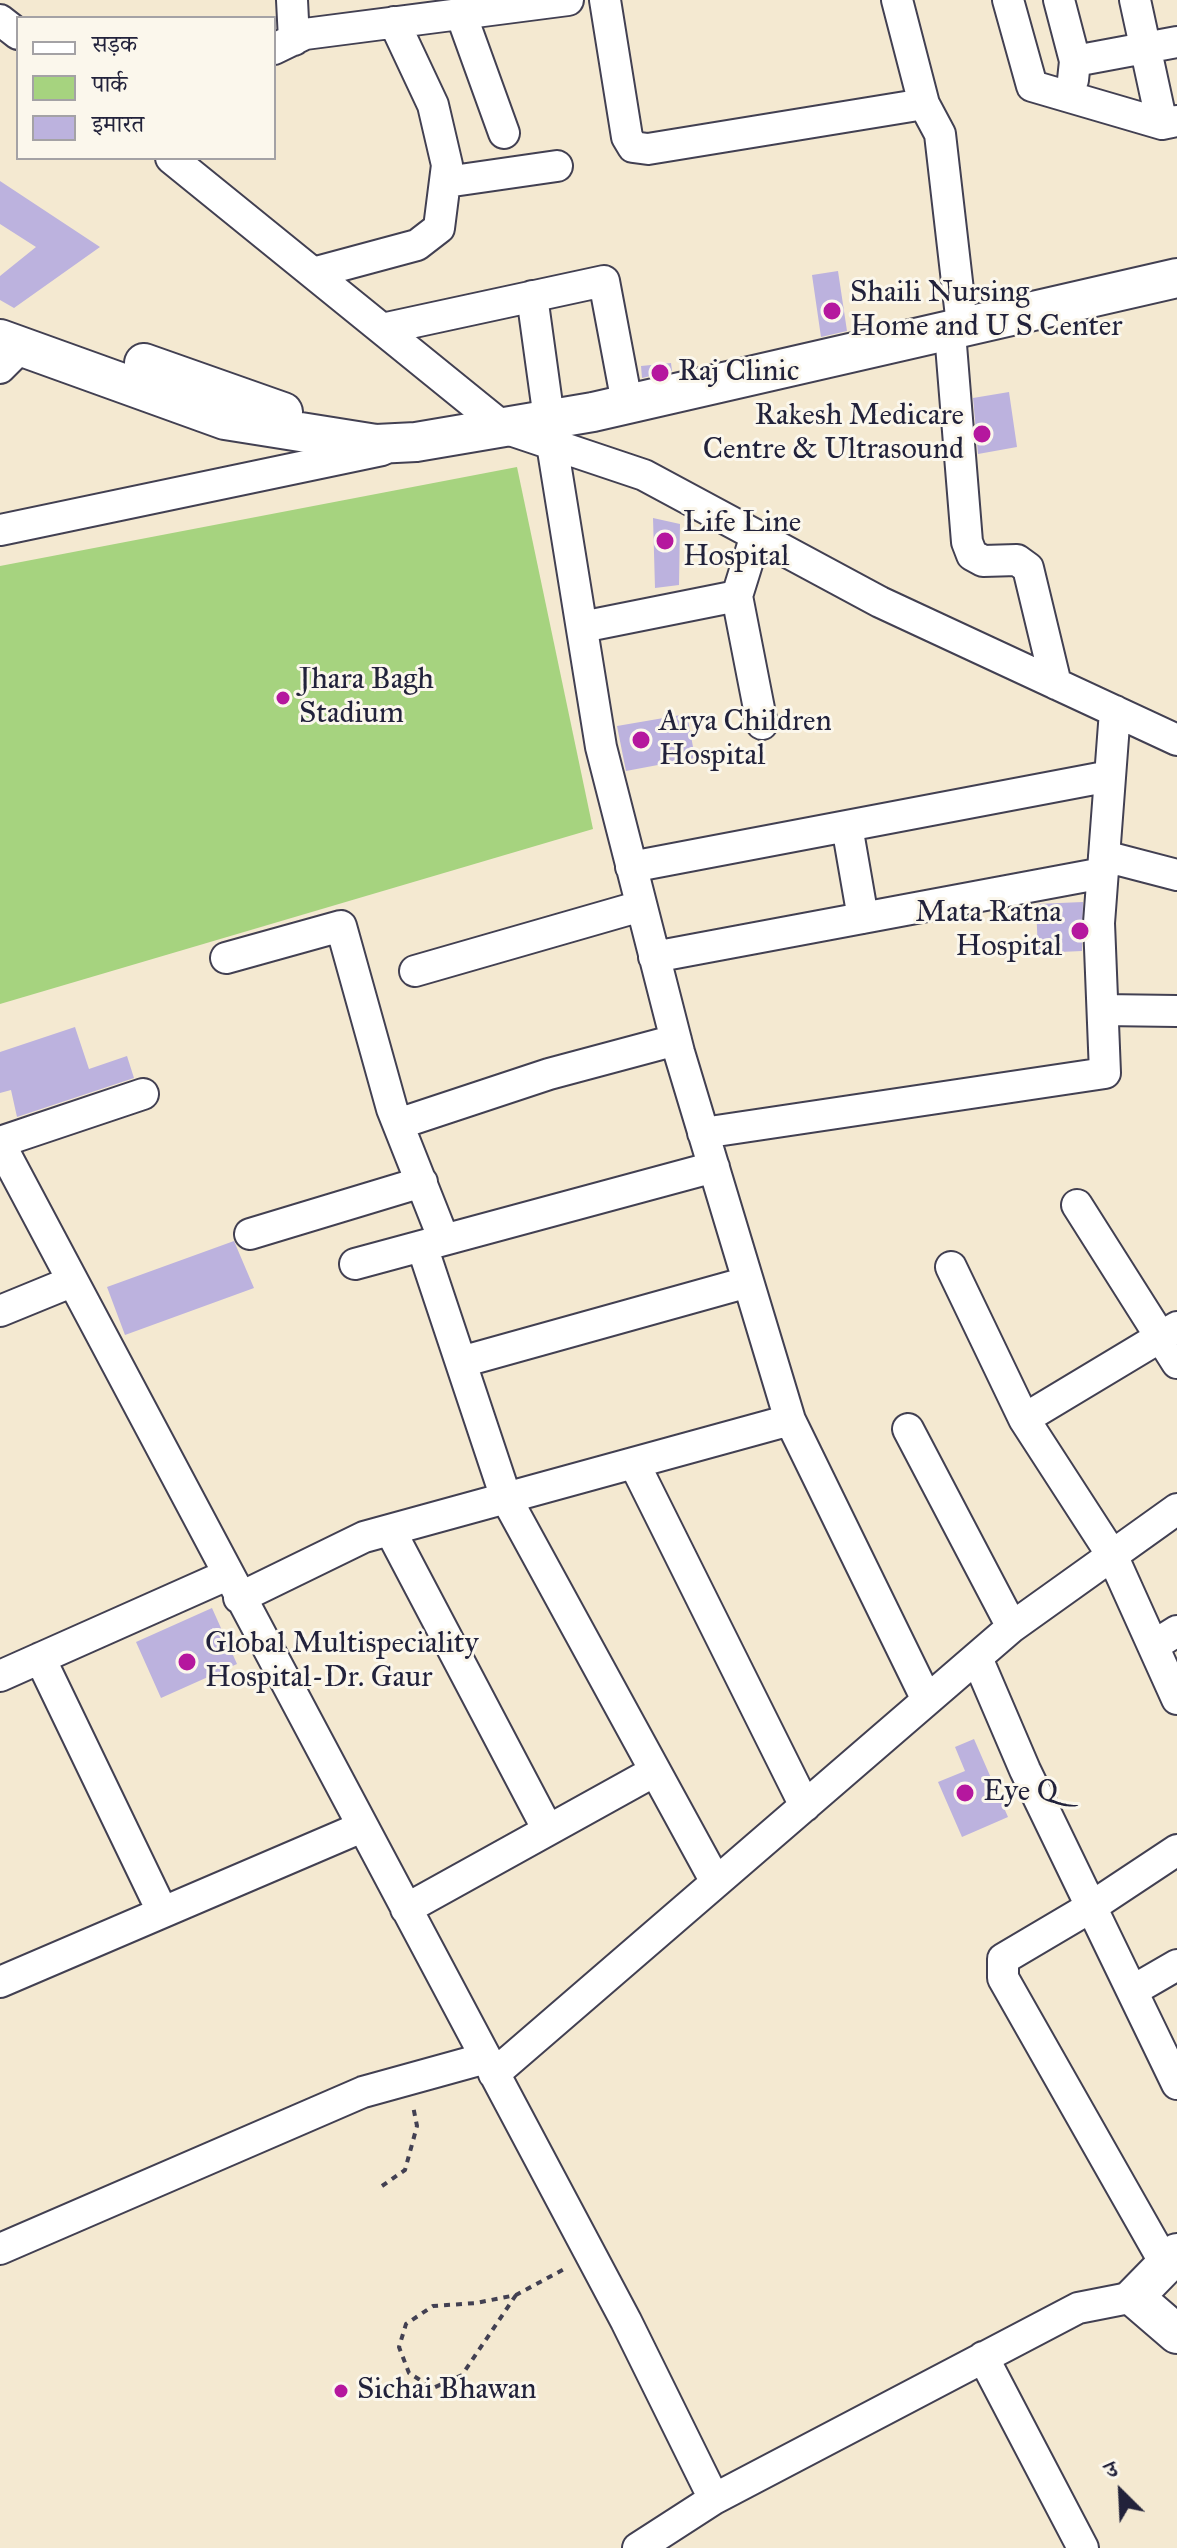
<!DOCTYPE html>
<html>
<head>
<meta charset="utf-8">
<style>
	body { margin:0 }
	#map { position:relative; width:1177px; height:2548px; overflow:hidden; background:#f4e9d1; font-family:"IM FELL Great Primer","Noto Serif Devanagari",serif }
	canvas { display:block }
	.legend { position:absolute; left:16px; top:16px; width:260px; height:144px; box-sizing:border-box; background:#fbf7ec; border:2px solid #a4a2a5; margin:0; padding:10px 14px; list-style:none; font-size:24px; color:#22223b }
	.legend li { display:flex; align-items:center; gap:16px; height:40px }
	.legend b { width:40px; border:2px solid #a4a2a5 }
	.north { position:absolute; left:1081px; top:2452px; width:80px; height:80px; -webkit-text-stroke:6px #fbf7ec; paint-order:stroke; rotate:336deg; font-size:22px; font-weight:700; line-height:32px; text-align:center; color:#22223b }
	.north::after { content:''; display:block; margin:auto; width:28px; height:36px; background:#22223b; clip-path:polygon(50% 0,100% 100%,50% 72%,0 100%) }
</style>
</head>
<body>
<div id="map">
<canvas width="1177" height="2548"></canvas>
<ul class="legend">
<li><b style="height:10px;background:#fff"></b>सड़क</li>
<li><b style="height:22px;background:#a6d37f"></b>पार्क</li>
<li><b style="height:22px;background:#bcb2de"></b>इमारत</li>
</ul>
<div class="north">उ</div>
</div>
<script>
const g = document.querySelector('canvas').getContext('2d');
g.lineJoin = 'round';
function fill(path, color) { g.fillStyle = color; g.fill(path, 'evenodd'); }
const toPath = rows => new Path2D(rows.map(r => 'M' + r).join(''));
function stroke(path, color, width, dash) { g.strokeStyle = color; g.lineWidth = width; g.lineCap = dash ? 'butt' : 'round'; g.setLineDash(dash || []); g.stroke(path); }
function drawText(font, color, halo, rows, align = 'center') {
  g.font = font + ' "IM FELL Great Primer",serif'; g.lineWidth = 6; g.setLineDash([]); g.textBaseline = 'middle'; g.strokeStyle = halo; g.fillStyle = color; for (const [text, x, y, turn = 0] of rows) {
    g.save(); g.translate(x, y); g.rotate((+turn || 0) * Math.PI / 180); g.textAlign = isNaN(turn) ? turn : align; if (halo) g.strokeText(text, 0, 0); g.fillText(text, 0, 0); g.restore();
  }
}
fill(toPath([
	[517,467,593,829,0,1004,0,566]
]), '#a6d37f');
fill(toPath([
	[0,181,100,247,14,308,0,300,0,276,36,247,0,224],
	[838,271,847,331,821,337,812,275],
	[671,363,672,371,642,378,641,366],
	[1009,392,1017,447,978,454,973,398],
	[653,518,680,524,679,585,655,588],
	[687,714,695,758,626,771,617,726],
	[1083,902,1082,951,1038,953,1036,904],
	[75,1027,89,1069,127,1056,134,1078,17,1117,11,1090,0,1093,0,1052],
	[234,1241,254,1288,125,1335,107,1287],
	[212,1608,237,1664,161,1698,136,1642],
	[974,1739,1008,1817,962,1837,938,1782,965,1771,955,1747]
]), '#bcb2de');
const minor = toPath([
	[292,0,294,40],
	[605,0,627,137,633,147,648,149,924,104],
	[897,0,924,104,940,134,962,325],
	[1008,0,1032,86,1162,124,1177,121],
	[1059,0,1075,61,1073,80],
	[1135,0,1162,124],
	[461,14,504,133],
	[0,20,18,34],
	[274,49,305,34,568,0],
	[1075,61,1177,42],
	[171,158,504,428,644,475,880,602,1177,740],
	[446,182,557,166],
	[313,273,417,245,439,228,447,165,433,105,394,22],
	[532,296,549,419],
	[382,329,604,281,627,403],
	[951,345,967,542,972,555,983,561,1017,560,1028,568,1056,684],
	[0,368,21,347],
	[552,444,601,747,679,1052,790,1420,927,1700],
	[0,530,382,450],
	[756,535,737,596,762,724],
	[582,627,737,596],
	[847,826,863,918],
	[1104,856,1177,875],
	[631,867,1110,776],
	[654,957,1103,873],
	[226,958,341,926,392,1109,444,1240],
	[415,971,641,906],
	[1103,1010,1177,1011],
	[398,1124,549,1074,676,1040],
	[703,1133,1105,1073,1099,923,1115,711],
	[0,1142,143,1094],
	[0,1144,626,2321,714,2499],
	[1077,1205,1177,1363],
	[250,1234,422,1182],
	[422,1246,506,1498,716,1882],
	[355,1264,714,1167],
	[951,1267,1024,1419,1112,1555,1177,1699],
	[0,1311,71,1282],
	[461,1362,748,1282],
	[1024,1419,1177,1327],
	[908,1429,1012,1627],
	[634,1463,805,1806],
	[390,1530,548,1830],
	[239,1598,364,1537,790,1420],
	[1153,1646,1177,1631],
	[40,1658,162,1911],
	[977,1658,1025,1770,1177,2084],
	[0,1676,227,1575],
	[406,1909,655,1771],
	[0,1982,362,1827],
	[1132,1991,1177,1965],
	[494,2074,1012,1627,1177,1509],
	[0,2249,363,2092,486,2058],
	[1166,2265,1003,1978,1003,1959,1091,1907,1177,1850],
	[983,2357,1083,2548],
	[638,2548,714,2499,1078,2308,1134,2297]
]);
const major = toPath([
	[0,339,225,420,376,444,416,442,593,412,1177,278],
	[144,363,283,412],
	[1177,2253,1134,2297,1177,2334]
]);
stroke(minor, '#424052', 34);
stroke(major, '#424052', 42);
stroke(toPath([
	[382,2186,405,2170,417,2126,413,2106],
	[516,2295,462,2375,433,2388,409,2373,399,2347,406,2324,433,2306,476,2303,516,2295,568,2267]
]), '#424052', 4, [6, 6]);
stroke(minor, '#fff', 30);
stroke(major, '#fff', 38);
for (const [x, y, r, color] of [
	[832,311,10,"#b5179e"],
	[660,373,10,"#b5179e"],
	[982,434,10,"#b5179e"],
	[665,541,10,"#b5179e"],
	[283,698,8,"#b5179e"],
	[641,740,10,"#b5179e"],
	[1080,931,10,"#b5179e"],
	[187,1662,10,"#b5179e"],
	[965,1793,10,"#b5179e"],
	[341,2391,8,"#b5179e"]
]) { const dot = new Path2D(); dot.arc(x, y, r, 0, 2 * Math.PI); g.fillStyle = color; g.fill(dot); stroke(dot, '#fbf7ec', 3); }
drawText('30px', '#22223b', '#fbf7ec', [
	["Shaili Nursing",850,294],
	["Home and U S Center",850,328],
	["Raj Clinic",678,373],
	["Rakesh Medicare",964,417,"right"],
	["Centre & Ultrasound",964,451,"right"],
	["Life Line",683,524],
	["Hospital",683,558],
	["Jhara Bagh",299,681],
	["Stadium",299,715],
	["Arya Children",659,723],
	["Hospital",659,757],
	["Mata Ratna",1062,914,"right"],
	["Hospital",1062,948,"right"],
	["Global Multispeciality",205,1645],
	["Hospital-Dr. Gaur",205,1679],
	["Eye Q",983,1793],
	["Sichai Bhawan",357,2391]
], 'left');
</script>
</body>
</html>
